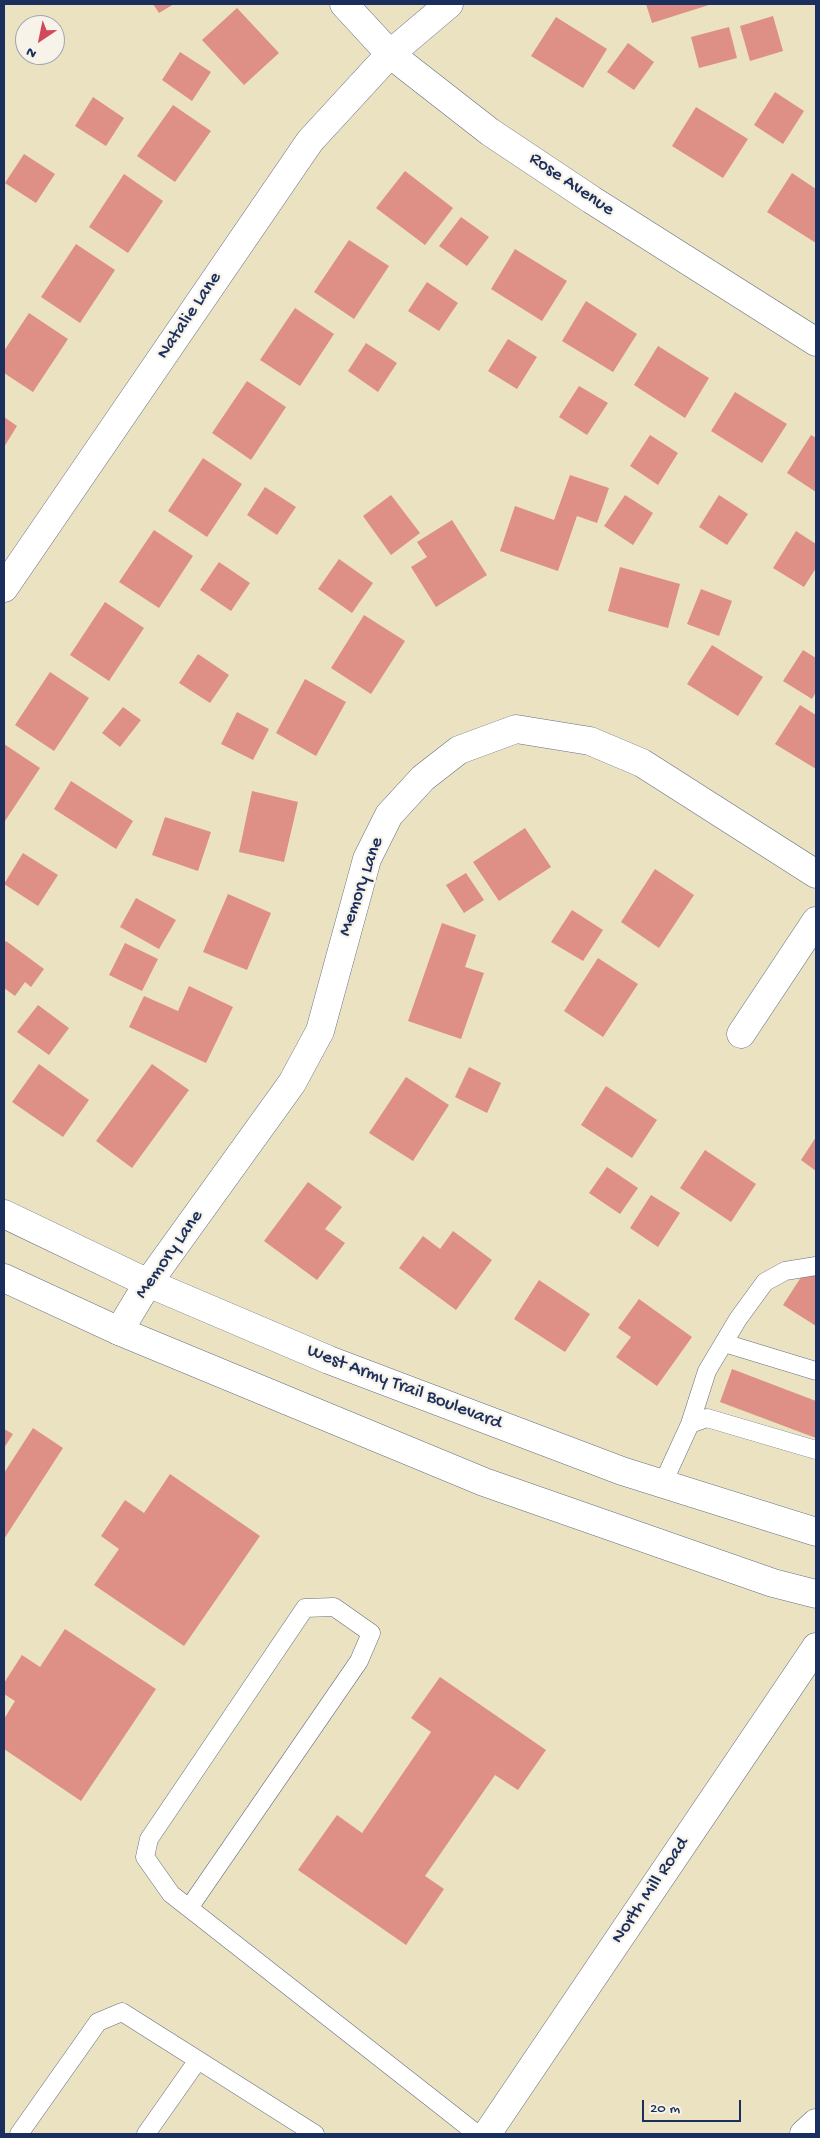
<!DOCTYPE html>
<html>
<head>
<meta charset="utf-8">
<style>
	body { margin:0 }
	#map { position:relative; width:820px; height:2138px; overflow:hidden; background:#ebe2c1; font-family:"Gochi Hand",sans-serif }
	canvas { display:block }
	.frame { position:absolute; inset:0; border:5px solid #1b2f5e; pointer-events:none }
	.north { position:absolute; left:15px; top:15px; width:50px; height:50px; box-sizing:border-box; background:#f7f3e8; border:1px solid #9fa5b1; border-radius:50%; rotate:214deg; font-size:14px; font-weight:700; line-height:20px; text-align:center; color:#1b2f5e }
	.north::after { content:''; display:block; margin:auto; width:18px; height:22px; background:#d1495b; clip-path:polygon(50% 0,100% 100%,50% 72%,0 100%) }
	.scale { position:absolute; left:642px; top:2100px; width:99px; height:22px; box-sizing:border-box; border:2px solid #1b2f5e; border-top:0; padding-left:6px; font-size:15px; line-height:18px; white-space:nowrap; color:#1b2f5e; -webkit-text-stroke:4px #f7f3e8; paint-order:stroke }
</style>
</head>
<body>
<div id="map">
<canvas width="820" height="2138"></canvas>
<div class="frame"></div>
<div class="north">N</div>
<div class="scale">20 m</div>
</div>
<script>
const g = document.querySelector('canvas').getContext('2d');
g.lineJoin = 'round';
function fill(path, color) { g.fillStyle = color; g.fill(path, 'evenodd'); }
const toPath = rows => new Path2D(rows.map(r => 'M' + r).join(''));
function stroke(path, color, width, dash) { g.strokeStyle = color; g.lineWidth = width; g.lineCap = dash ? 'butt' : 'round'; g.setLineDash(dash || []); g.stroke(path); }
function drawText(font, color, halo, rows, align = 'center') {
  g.font = font + ' "Gochi Hand",sans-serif'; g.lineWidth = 4.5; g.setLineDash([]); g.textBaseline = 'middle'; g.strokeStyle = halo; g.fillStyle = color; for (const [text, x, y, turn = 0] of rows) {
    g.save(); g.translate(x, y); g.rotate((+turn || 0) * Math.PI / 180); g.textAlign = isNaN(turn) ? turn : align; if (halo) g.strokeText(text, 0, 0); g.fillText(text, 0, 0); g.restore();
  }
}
fill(toPath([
	[153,4,174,4,159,13],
	[646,4,712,4,652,23],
	[237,8,279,53,244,85,202,40],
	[773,16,783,51,750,61,740,26],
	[556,17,607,49,583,88,531,56],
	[729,27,737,58,699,68,691,37],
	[628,43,654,62,634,90,607,72],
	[180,52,211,72,192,101,162,80],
	[775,92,804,111,783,144,754,125],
	[93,97,124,118,106,146,75,126],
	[173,105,211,131,175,182,137,156],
	[696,107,748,139,723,178,672,146],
	[24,154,55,174,36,203,5,183],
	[405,171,453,208,425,245,376,208],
	[792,173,816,189,816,243,767,212],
	[124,174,163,201,128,253,89,227],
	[461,217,489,237,467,266,439,246],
	[349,240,389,266,354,319,314,292],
	[76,244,115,270,80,323,41,297],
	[515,249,567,281,542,321,491,289],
	[427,282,458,303,439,331,408,311],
	[586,301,637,334,613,372,562,341],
	[295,308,334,334,300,386,260,360],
	[29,313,68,339,33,392,4,373,4,351],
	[508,339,537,357,517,389,488,371],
	[366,343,397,363,378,392,348,371],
	[658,346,709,378,685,418,634,385],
	[247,381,286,407,251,460,212,433],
	[579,386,608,403,587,435,559,417],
	[735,392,787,424,762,463,711,431],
	[4,417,17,426,4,447],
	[650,435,678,453,658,485,630,466],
	[811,435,816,438,816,492,787,473],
	[203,458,242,484,207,537,168,511],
	[570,475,609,488,597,523,577,516,558,571,500,551,515,506,554,520],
	[265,487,296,507,277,535,247,515],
	[391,495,420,533,391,555,363,516],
	[625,495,653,513,633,545,604,526],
	[719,495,748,514,727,545,699,527],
	[452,520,487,575,436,607,411,567,427,557,417,542],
	[154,530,193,556,159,608,119,582],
	[796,531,816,544,816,568,804,587,773,568],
	[339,559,373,583,352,613,318,589],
	[219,562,250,583,231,611,200,590],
	[620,567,680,584,668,628,608,611],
	[701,589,732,601,719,636,687,624],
	[105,602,144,628,109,681,70,655],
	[364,615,405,641,371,694,331,668],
	[712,645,763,677,738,716,687,684],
	[803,650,816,658,816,692,812,699,783,681],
	[198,654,229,675,210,703,179,683],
	[50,672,89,698,54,751,15,725],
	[305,679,346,702,316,756,276,733],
	[800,705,816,715,816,769,775,744],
	[123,707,141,720,120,747,102,733],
	[237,712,269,729,253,760,221,744],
	[4,744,40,768,5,821,4,820],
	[71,781,133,821,116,849,54,809],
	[252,791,298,802,284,862,239,852],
	[165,817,211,832,198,871,152,855],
	[525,828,551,867,499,901,473,862],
	[23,853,58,875,38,906,4,884],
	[655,869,694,895,659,948,621,922],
	[466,873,484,900,464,913,446,885],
	[228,894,271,913,247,970,203,952],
	[136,898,176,920,159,949,120,927],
	[572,910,603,930,583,961,551,942],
	[442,923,476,935,465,967,484,973,461,1039,408,1021],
	[6,941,44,969,31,987,25,982,15,996,4,988,4,943],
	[125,943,158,959,142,991,109,975],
	[598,958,638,984,603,1037,564,1011],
	[189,986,233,1007,206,1063,129,1027,144,996,178,1011],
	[38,1005,69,1028,49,1055,17,1032],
	[39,1064,89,1100,63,1137,12,1102],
	[152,1064,189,1090,132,1168,96,1141],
	[469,1067,501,1083,487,1113,455,1097],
	[406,1077,449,1105,413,1161,369,1133],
	[606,1086,657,1120,632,1158,581,1125],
	[816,1137,816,1171,801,1160],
	[705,1150,756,1184,731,1222,680,1188],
	[607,1167,638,1188,620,1214,589,1193],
	[308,1182,342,1207,325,1229,345,1243,317,1280,264,1241],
	[651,1195,680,1213,658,1247,630,1228],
	[453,1231,492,1260,456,1310,399,1268,423,1236,440,1249],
	[807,1268,816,1274,816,1326,783,1305],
	[539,1280,590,1314,565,1352,514,1319],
	[639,1299,692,1337,657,1386,616,1357,631,1337,618,1328],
	[732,1369,816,1401,816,1438,720,1402],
	[33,1428,63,1448,4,1539,4,1473],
	[4,1429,13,1434,4,1448],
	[170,1474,260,1536,184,1646,94,1585,119,1549,101,1536,125,1500,144,1513],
	[65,1629,156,1689,81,1801,4,1749,4,1719,15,1701,4,1694,4,1683,22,1655,40,1667],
	[440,1677,546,1750,518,1790,495,1775,425,1876,444,1889,406,1945,298,1870,337,1815,362,1833,431,1732,411,1718]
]), '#de8f86');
const service = toPath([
	[724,1343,816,1371],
	[690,1424,707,1371,738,1319,765,1282,785,1271,816,1266],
	[663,1483,690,1424,707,1418,816,1450],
	[189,1908,359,1661,371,1633,334,1607,305,1608,149,1839,145,1857,171,1894,189,1908,444,2108,477,2134],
	[19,2134,98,2022,122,2012,315,2134],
	[146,2134,198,2060]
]);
const minor = toPath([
	[344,4,390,54,490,132,592,200,816,342],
	[4,588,310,141,390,54,449,4],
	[741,1034,816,921],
	[119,1331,148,1283,292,1083,320,1031,367,859,389,815,423,778,459,750,516,729,590,741,642,763,816,874],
	[804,2134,816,2123]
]);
const tertiary = toPath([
	[487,2134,816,1647]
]);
const secondary = toPath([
	[4,1214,148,1283,329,1360,622,1471,816,1532],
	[4,1278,119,1331,484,1482,773,1583,816,1594]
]);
stroke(service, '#646e81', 19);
stroke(minor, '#646e81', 29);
stroke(tertiary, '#646e81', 29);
stroke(secondary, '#646e81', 29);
stroke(service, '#fff', 18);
stroke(minor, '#fff', 28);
stroke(tertiary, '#fff', 28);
stroke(secondary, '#fff', 28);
drawText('19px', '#1b2f5e', '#f7f3e8', [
	["Rose Avenue",571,185,34],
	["Natalie Lane",190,316,-56],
	["Memory Lane",362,887,-71],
	["Memory Lane",170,1255,-55],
	["West Army Trail Boulevard",404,1388,21],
	["North Mill Road",651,1891,-56]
]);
</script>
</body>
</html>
